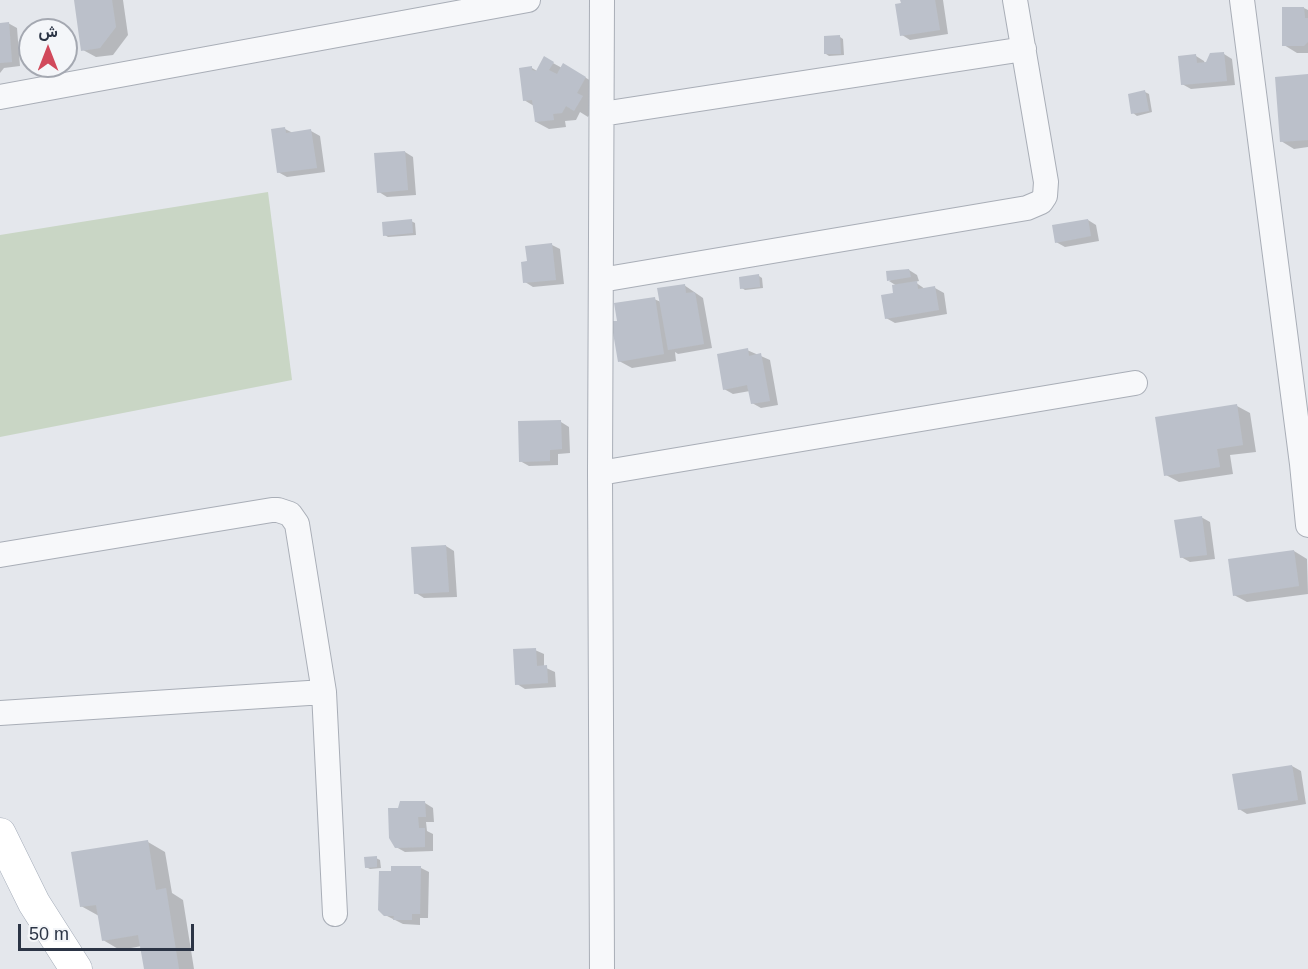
<!DOCTYPE html>
<html>
<head>
<meta charset="utf-8">
<style>
	body { margin:0 }
	#map { position:relative; width:1308px; height:969px; overflow:hidden; background:#e4e7ec; font-family:Helvetica,Vazirmatn,sans-serif }
	canvas { display:block }
	.north { position:absolute; left:18px; top:18px; width:60px; height:60px; box-sizing:border-box; background:#f4f6f9; border:2px solid #a4a8b1; border-radius:50%; rotate:0deg; font-size:16px; font-weight:700; line-height:24px; text-align:center; color:#2b3445 }
	.north::after { content:''; display:block; margin:auto; width:21px; height:27px; background:#d1495b; clip-path:polygon(50% 0,100% 100%,50% 72%,0 100%) }
	.scale { position:absolute; left:18px; top:924px; width:176px; height:27px; box-sizing:border-box; border:3px solid #2b3445; border-top:0; padding-left:8px; font-size:18px; line-height:21px; white-space:nowrap; color:#2b3445; -webkit-text-stroke:4px #f4f6f9; paint-order:stroke }
</style>
</head>
<body>
<div id="map">
<canvas width="1308" height="969"></canvas>
<div class="north">ش</div>
<div class="scale">50 m</div>
</div>
<script>
const g = document.querySelector('canvas').getContext('2d');
g.lineJoin = 'round';
function fill(path, color) { g.fillStyle = color; g.fill(path, 'evenodd'); }
const toPath = rows => new Path2D(rows.map(r => 'M' + r).join(''));
function stroke(path, color, width, dash) { g.strokeStyle = color; g.lineWidth = width; g.lineCap = dash ? 'butt' : 'round'; g.setLineDash(dash || []); g.stroke(path); }
fill(toPath([
	[268,192,292,380,0,437,0,235]
]), '#c9d6c5');
fill(toPath([
	[75,0,123,0,128,35,113,55,96,57,83,50],
	[902,0,943,0,948,34,910,40,902,35],
	[1304,8,1308,10,1308,53,1297,53,1284,45],
	[8,23,17,28,20,66,4,68,0,73,0,24],
	[840,37,843,39,844,55,829,56,826,54],
	[1224,54,1232,59,1235,85,1191,89,1182,84,1196,56,1204,61,1205,64],
	[544,58,562,68,564,65,598,85,589,102,595,105,588,117,580,112,576,120,565,121,566,127,549,129,536,122,534,106,524,100,532,68,537,71],
	[1308,75,1308,147,1294,149,1281,141],
	[1145,92,1149,94,1152,112,1137,116,1133,113],
	[285,129,293,133,311,131,320,136,325,172,287,177,278,172],
	[405,152,413,157,416,195,387,197,379,192],
	[1088,220,1096,225,1099,241,1065,247,1056,242],
	[411,221,415,223,416,235,388,237,385,235],
	[552,245,560,249,564,284,533,287,525,282,528,262],
	[909,270,917,275,919,281,915,282,925,289,935,288,944,293,947,314,895,323,886,318,897,286,889,281],
	[759,276,762,278,763,288,745,290,742,288],
	[684,285,703,298,712,348,678,354,675,352,676,361,632,368,619,361,618,322,654,299,661,302],
	[747,350,770,360,778,405,761,408,752,403,750,391,733,394,724,389],
	[1237,406,1250,413,1256,452,1230,455,1233,474,1179,482,1166,475],
	[561,422,569,427,570,453,558,454,558,465,529,466,520,461],
	[1201,517,1210,522,1215,559,1190,562,1181,557],
	[446,546,454,551,457,597,424,598,416,593],
	[1294,551,1307,559,1308,594,1247,602,1234,595],
	[535,650,544,654,544,667,555,672,556,687,525,689,517,684],
	[1292,766,1301,771,1306,804,1247,814,1239,809],
	[425,803,433,808,434,822,426,822,427,831,433,834,433,851,405,852,396,847,399,809],
	[148,842,165,852,172,893,183,900,194,969,145,969,142,946,120,950,103,940,99,916,81,906],
	[376,858,380,860,381,868,370,869,366,867],
	[421,868,429,872,428,918,420,918,420,925,403,924,385,915]
]), '#0003');
fill(toPath([
	[74,0,112,0,116,27,100,48,81,51],
	[900,0,935,0,940,30,900,36,895,4,901,3],
	[1282,7,1304,7,1305,18,1308,18,1308,42,1304,46,1282,46],
	[9,22,12,62,0,63,0,23],
	[840,35,841,54,824,54,824,36],
	[1224,52,1227,81,1181,85,1178,56,1196,54,1197,63,1206,62,1210,53],
	[544,56,554,62,549,70,557,74,563,63,586,77,577,93,583,96,574,111,566,106,562,113,553,114,554,120,535,122,532,100,523,101,519,68,532,66,532,70,536,71],
	[1308,74,1308,140,1280,142,1275,77],
	[1145,90,1149,111,1131,114,1128,94],
	[285,127,286,133,311,129,317,168,277,173,271,129],
	[405,151,408,190,377,193,374,153],
	[412,219,413,233,383,236,382,222],
	[1088,219,1091,236,1055,243,1052,225],
	[552,243,556,280,523,283,521,262,527,261,525,246],
	[909,269,911,277,887,281,886,271],
	[759,274,760,287,740,289,739,277],
	[917,281,918,289,935,286,939,310,885,319,881,295,893,293,892,285],
	[685,284,686,293,695,292,704,344,668,350,657,288],
	[655,297,664,354,618,362,611,321,617,321,614,303],
	[748,348,749,356,761,353,770,401,751,404,747,385,723,390,717,354],
	[1237,404,1243,445,1217,449,1220,467,1164,476,1155,417],
	[561,420,562,449,550,450,550,461,519,462,518,421],
	[1202,516,1207,555,1180,558,1174,520],
	[446,545,449,592,414,594,411,547],
	[1294,550,1299,586,1233,596,1228,559],
	[536,648,537,666,547,665,548,683,515,685,513,649],
	[1292,765,1298,800,1238,810,1232,774],
	[400,801,425,801,426,817,418,817,419,828,425,828,425,847,395,848,389,838,388,808,398,808],
	[148,840,156,890,166,888,179,969,144,969,138,935,102,941,96,905,80,907,71,852],
	[377,856,377,867,365,868,364,857],
	[391,866,421,866,420,914,412,914,412,920,393,920,394,916,384,916,378,910,379,871,391,871]
]), '#bbc0ca');
const minor = toPath([
	[602,0,600,473,602,969],
	[1242,0,1302,464,1308,525],
	[0,97,528,0],
	[602,114,1024,49],
	[601,280,1027,208,1041,202,1045,196,1046,182,1015,0],
	[600,473,1135,383],
	[0,555,272,510,278,510,290,514,297,524,324,692,335,914],
	[0,713,324,692]
]);
const major = toPath([
	[0,834,34,903,76,969]
]);
stroke(minor, '#a9aeb7', 26);
stroke(major, '#a3abb8', 33);
stroke(minor, '#f7f8fa', 24);
stroke(major, '#fff', 32);
</script>
</body>
</html>
